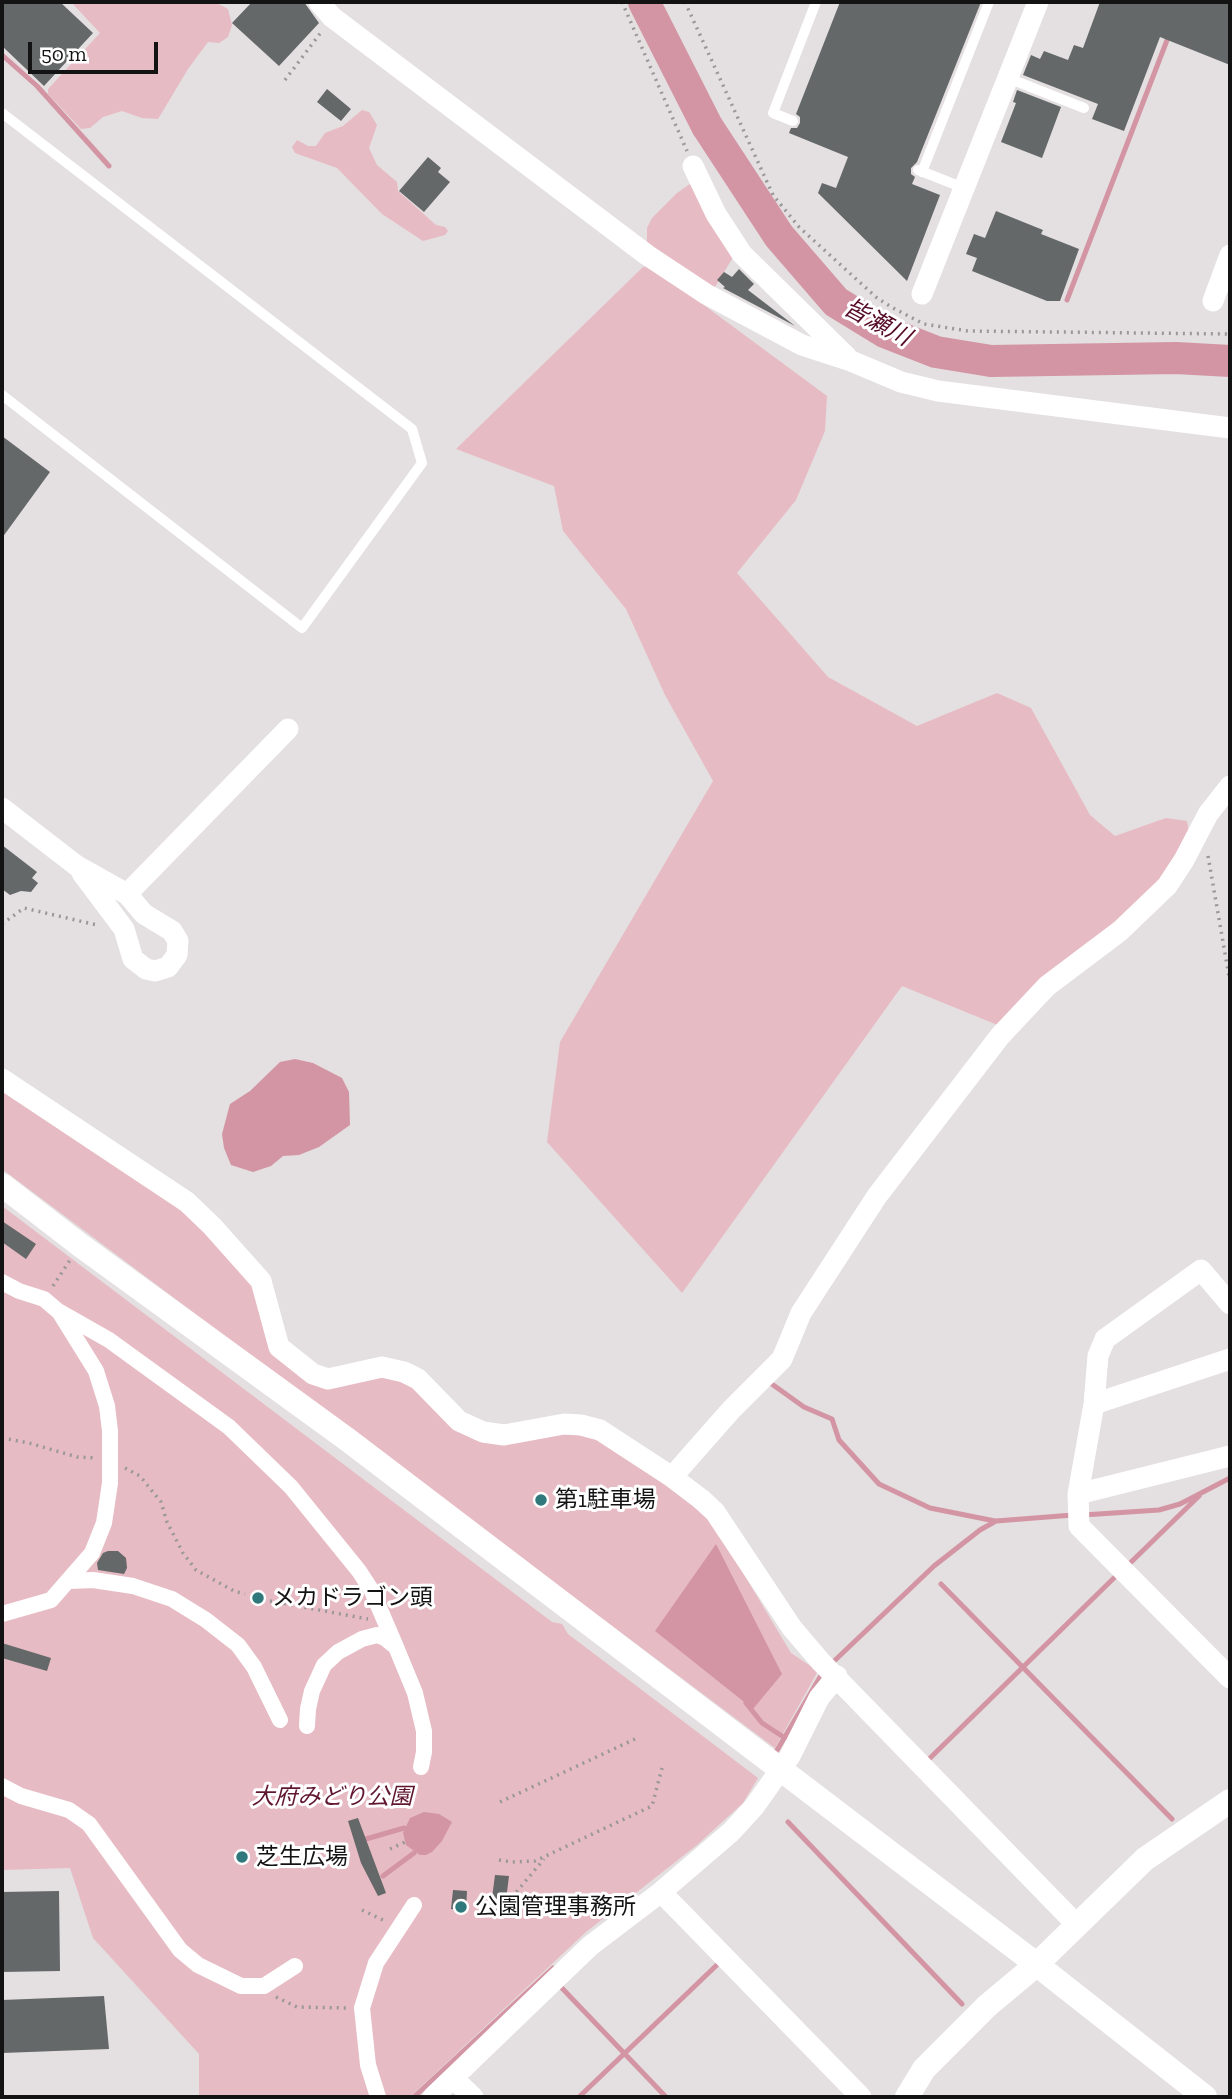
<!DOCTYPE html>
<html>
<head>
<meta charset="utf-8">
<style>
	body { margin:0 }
	#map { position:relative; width:1232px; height:2099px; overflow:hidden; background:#e4dfe0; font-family:"Zilla Slab",serif }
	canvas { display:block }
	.frame { position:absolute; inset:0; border:4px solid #141313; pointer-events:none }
	.scale { position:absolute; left:28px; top:42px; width:130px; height:32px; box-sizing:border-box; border:4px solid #141313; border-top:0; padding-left:9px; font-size:21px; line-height:24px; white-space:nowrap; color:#141313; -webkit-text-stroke:5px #fff; paint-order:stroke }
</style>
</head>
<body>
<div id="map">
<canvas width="1232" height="2099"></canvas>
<div class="frame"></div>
<div class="scale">50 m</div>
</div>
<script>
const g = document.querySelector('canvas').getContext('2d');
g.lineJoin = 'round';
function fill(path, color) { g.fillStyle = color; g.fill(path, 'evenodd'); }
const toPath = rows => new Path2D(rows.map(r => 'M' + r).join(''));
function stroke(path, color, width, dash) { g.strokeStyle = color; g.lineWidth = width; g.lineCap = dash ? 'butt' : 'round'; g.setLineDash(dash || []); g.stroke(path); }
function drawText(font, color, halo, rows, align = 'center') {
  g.font = font + ' "Zilla Slab","Noto Sans JP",serif'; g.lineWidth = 6; g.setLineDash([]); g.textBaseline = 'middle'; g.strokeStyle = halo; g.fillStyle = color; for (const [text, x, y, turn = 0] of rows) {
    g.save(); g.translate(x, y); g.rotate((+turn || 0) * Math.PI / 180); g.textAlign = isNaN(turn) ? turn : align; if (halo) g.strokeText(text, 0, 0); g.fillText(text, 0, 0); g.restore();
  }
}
fill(toPath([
	[71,2,210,4,215,2,228,9,232,25,228,37,219,43,208,42,188,69,158,119,142,118,122,111,103,117,90,128,81,129,48,94,48,89,100,33],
	[362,110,369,112,377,125,369,148,377,165,397,182,398,191,436,225,445,227,448,231,445,235,423,241,382,214,337,168,295,153,292,147,297,140,308,146,316,146,325,133,343,126],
	[690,184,733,250,732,259,715,287,709,287,647,242,647,228,652,218,677,193],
	[651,266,827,396,825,431,796,500,737,573,828,677,917,726,997,693,1031,708,1090,815,1115,836,1166,818,1187,821,1190,839,1160,884,1000,1026,902,986,682,1293,547,1142,560,1042,713,781,665,695,626,609,563,531,554,486,456,449,643,267],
	[2,1087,208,1229,254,1285,268,1329,320,1386,385,1372,404,1377,457,1427,580,1431,626,1455,712,1521,791,1653,818,1671,775,1748,2,1169],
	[2,1206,552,1622,562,1624,568,1634,758,1778,743,1803,697,1845,586,1932,410,2097,199,2097,199,2054,93,1938,70,1868,2,1870]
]), '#e7bbc4');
fill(toPath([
	[295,1059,313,1063,342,1078,349,1092,350,1125,319,1147,299,1155,283,1156,271,1166,253,1172,231,1165,224,1148,222,1134,230,1104,250,1091,280,1062],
	[716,1544,782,1674,753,1709,655,1631],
	[424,1812,439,1814,452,1822,442,1841,432,1852,426,1855,420,1855,406,1845,403,1833,410,1818]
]), '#d395a3');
stroke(toPath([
	[2,55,37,86,109,166],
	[1067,300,1169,35],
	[769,1382,804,1407,832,1419,839,1440,879,1484,930,1508,995,1521],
	[1083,1515,1159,1510,1180,1504,1230,1478],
	[1125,1568,1199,1496],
	[941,1584,1172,1819],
	[830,1665,934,1566,980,1530,996,1521,1073,1515],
	[746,1703,762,1723,785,1738],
	[773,1757,823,1672],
	[925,1763,1118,1574],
	[788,1822,962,2004],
	[366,1839,404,1828],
	[383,1876,414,1853],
	[559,1985,666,2097],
	[414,2097,553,1968],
	[579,2097,721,1961]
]), '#d395a3', 5);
stroke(toPath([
	[644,2,707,126,779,236,836,302,885,332,936,352,991,361,1176,358,1230,361]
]), '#d395a3', 32);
fill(toPath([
	[2,2,60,2,93,33,44,86,2,46],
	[252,2,304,2,319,23,279,66,232,23],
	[840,2,981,2,917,162,911,168,911,174,915,177,912,184,940,195,907,281,818,193,822,183,836,188,848,157,789,133,791,128,797,128,800,123,800,117,796,114],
	[1100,2,1230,2,1230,65,1160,37,1124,131,1092,119,1098,104,1023,75,1031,55,1040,59,1044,51,1068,60,1074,45,1083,48],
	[327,89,351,109,341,121,317,102],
	[1017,90,1061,107,1042,158,1001,142,1016,103,1013,102],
	[428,157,441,168,438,172,450,182,424,212,399,191],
	[996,211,1043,230,1041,234,1079,249,1060,301,1047,301,972,271,977,258,966,254,974,234,985,238],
	[739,269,754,284,748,290,795,326,723,288,725,287,717,280,724,272,732,277],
	[2,436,50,472,2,538],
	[2,845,37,872,32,878,38,883,31,892,21,891,10,895,2,889],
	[2,1221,36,1244,26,1259,2,1242],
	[108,1551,118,1551,126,1558,127,1568,124,1574,98,1570,97,1563,103,1553],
	[2,1643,51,1658,47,1671,2,1658],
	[358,1818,386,1893,378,1896,361,1863,348,1821],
	[495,1875,509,1876,506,1900,492,1898],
	[453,1890,467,1891,466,1911,451,1909],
	[59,1891,60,1971,2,1972,2,1892],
	[104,1996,109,2049,2,2053,2,2000]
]), '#646868');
stroke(toPath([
	[622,2,687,151],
	[685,2,773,195,799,227,877,298,893,308,924,324,968,331,1230,334],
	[285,80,322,31],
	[1208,856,1230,982],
	[2,924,24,908,97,925],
	[53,1286,70,1260],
	[2,1438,29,1443,77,1457,95,1458],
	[125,1468,140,1476,161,1502,167,1522,183,1553,196,1570,234,1591,245,1594],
	[270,1601,368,1619],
	[500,1802,635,1739],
	[390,1849,405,1842],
	[499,1860,512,1862,535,1861,652,1806,662,1768],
	[496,1909,503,1908,544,1859],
	[362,1910,385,1921],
	[276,1997,297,2007,346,2008]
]), '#9a9798', 3.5, [2, 5]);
stroke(toPath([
	[1008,78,1084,108],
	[2,113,412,429,422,463,302,628,2,395],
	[793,121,773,113,816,2],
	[918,170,964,188],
	[922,172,989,2]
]), '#fff', 10);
stroke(toPath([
	[2,1282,19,1291,44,1299,58,1311,109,1340,229,1427,291,1487,359,1571,372,1591,396,1647],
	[69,1581,93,1580,133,1586,172,1599,206,1620,238,1645,254,1667,280,1720],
	[2,1614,51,1600,92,1553,104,1523,110,1483,110,1431,107,1406,96,1371,60,1313],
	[307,1726,308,1709,312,1691,324,1665,338,1652,362,1639,377,1635,385,1638,396,1647,415,1693,424,1731,424,1752,421,1767],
	[2,1786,21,1796,69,1810,89,1824,180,1950,198,1965,241,1986,264,1986,295,1966],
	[378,2097,368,2065,362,2008,376,1963,414,1905]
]), '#fff', 16);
stroke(toPath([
	[319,2,332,17,647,255,706,294,802,345,851,361,901,382,938,391,1230,428],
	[693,166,716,214,742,254,847,357],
	[922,294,1038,2],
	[1213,301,1230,255],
	[2,808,77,866,127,894,288,729],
	[82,873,124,929,133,959,146,969,155,971,168,967,177,955,178,941,172,931,144,914,127,894],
	[2,1079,187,1202,212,1226,261,1281,279,1347,313,1374,328,1379,382,1367,404,1372,418,1379,459,1421,483,1432,504,1435,564,1424,581,1425,600,1430,672,1477,701,1499,715,1512,792,1628,821,1662,1076,1924],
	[1230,1304,1201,1270,1105,1339,1098,1356,1094,1404,1078,1494,1079,1526,1230,1678],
	[1094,1404,1230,1359],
	[672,1477,731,1410,782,1359,801,1313,877,1196,1000,1036,1047,986,1120,931,1167,886,1184,860,1208,814,1230,786],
	[1078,1494,1230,1456],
	[661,1892,861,2097],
	[454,2079,473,2097],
	[433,2097,590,1946,661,1892,731,1832,754,1807,790,1756,819,1698,837,1676]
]), '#fff', 21);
stroke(toPath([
	[2,1185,80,1245,348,1440,1027,1957,1205,2097],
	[907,2097,924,2069,987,2006,1036,1965,1145,1859,1230,1801]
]), '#fff', 24);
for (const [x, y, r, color] of [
	[541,1500,7,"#2f787b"],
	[258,1598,7,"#2f787b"],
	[242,1857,7,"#2f787b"],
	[461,1907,7,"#2f787b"]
]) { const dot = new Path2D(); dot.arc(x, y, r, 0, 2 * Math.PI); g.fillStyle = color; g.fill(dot); stroke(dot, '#fff', 2.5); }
drawText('23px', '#141313', '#fff', [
	["第1駐車場",555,1500],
	["メカドラゴン頭",272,1598],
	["芝生広場",256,1857],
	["公園管理事務所",475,1907]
], 'left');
drawText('italic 23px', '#601630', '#fff', [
	["大府みどり公園",332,1797]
]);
drawText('italic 24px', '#570c28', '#fff', [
	["皆瀬川",877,323,28]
]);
</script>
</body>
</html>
